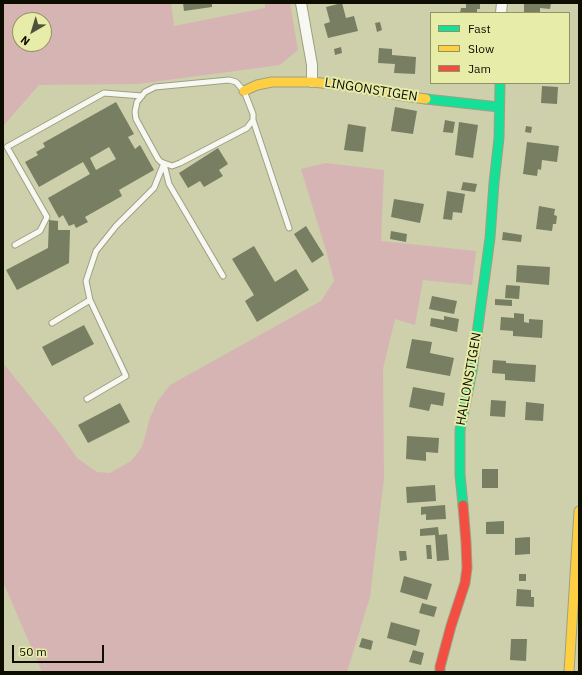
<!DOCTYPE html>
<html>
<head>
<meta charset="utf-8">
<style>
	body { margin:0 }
	#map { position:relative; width:582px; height:675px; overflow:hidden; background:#cdd0ab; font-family:"IBM Plex Sans",sans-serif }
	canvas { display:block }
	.frame { position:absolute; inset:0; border:4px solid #0d0d00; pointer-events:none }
	.legend { position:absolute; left:430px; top:12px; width:140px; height:72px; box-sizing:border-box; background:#e7eca8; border:1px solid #909365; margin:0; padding:5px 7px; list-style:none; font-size:12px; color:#0d0d00 }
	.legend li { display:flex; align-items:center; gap:8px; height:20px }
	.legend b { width:20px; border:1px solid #909365 }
	.north { position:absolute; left:12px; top:12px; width:40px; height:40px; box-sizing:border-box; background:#e7eca8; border:1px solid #909365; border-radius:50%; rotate:218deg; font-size:11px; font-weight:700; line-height:16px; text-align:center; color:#0d0d00 }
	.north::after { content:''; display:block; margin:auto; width:14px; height:18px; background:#50513c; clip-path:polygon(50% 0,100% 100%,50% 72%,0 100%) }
	.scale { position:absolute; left:12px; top:645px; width:92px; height:18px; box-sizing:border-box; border:2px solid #0d0d00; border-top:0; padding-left:5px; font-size:12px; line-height:14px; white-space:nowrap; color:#0d0d00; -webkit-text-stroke:3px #e7eca8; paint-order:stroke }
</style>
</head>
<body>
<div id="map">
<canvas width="582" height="675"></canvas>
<div class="frame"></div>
<ul class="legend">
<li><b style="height:5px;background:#16e098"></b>Fast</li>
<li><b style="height:5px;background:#ffcf43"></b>Slow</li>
<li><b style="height:5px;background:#f24e42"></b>Jam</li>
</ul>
<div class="north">N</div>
<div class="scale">50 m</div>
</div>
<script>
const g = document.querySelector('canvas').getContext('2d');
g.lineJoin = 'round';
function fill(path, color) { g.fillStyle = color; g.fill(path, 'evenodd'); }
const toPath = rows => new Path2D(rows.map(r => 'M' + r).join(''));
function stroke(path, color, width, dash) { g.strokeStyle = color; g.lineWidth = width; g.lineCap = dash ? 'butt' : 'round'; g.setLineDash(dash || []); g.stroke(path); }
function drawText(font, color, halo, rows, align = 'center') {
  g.font = font + ' "IBM Plex Sans",sans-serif'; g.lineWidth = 4; g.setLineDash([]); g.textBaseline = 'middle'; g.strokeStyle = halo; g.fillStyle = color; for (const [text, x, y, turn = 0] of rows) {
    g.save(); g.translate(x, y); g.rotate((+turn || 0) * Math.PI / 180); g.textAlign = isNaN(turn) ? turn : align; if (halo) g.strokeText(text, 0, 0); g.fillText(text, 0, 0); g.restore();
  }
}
fill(toPath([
	[3,3,171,3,174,26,265,8,265,3,290,3,298,50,280,65,138,84,39,85,3,126],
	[20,20,44,20,44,44,20,44],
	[326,163,384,170,381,241,476,251,472,285,423,280,415,325,395,319,383,369,384,478,370,597,347,672,42,672,3,582,3,363,61,435,77,458,97,472,110,473,131,461,142,447,150,418,157,402,170,385,321,301,334,281,327,254,301,169]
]), '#d6b4b3');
fill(toPath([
	[183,3,212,3,212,7,184,11],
	[342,3,346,18,354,16,358,31,328,38,324,24,330,22,326,7],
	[466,3,480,3,480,9,477,9,477,13,460,13,461,8,466,8],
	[524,3,551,3,550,9,540,8,540,13,524,13],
	[380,22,382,30,377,32,375,23],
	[341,47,342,53,335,55,334,49],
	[379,48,392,49,392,55,416,57,415,74,394,73,395,64,378,63],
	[542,86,558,87,557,104,541,103],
	[116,102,134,134,128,137,135,149,140,145,154,170,119,190,122,196,85,217,88,222,76,228,74,224,69,226,63,215,59,218,48,198,90,174,83,162,39,187,25,162,38,155,36,152,45,147,43,143],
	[109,147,116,159,96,170,90,158],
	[395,107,417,111,413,134,391,131],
	[445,120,455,122,453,133,443,132],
	[459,122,478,125,473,158,455,155],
	[348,124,366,127,363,152,344,150],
	[526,126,532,127,531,133,525,132],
	[527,142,559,146,557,162,542,160,541,170,538,169,537,176,523,174],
	[218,148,228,164,219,170,223,176,204,187,200,181,188,188,179,173],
	[463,182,477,184,475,192,461,190],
	[447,191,465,194,462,213,453,212,452,220,443,219],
	[394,199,424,204,420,223,391,217],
	[539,206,555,209,554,215,557,216,556,224,553,224,552,231,536,229],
	[49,220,58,221,58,230,70,230,69,263,17,290,6,270,48,248],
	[306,226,324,255,312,263,294,234],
	[391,231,407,234,406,242,390,239],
	[503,232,522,235,521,242,502,240],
	[254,246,275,282,296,269,309,290,257,322,245,301,254,295,232,259],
	[517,265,550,267,549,285,516,282],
	[506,285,520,286,519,299,505,298],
	[432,296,457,301,454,314,429,309],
	[495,299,512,300,512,306,495,305],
	[514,313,524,314,524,322,529,323,529,319,543,320,542,338,513,336,513,331,500,330,501,317,514,318],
	[444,316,459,319,457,332,430,326,431,318,444,320],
	[84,325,94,344,52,366,42,347],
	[412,339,432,342,430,353,454,358,450,376,406,368],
	[493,360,506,361,506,363,536,365,535,382,505,380,505,374,492,373],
	[413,387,445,393,443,406,431,404,429,411,409,407],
	[491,400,506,401,505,417,490,416],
	[526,402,544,404,543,421,525,420],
	[120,403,130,422,88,443,78,425],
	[407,436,439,438,438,453,426,452,426,461,406,459],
	[482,469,498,469,498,488,482,488],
	[435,485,436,501,407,503,406,487],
	[445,505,446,519,426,520,426,514,421,515,421,507],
	[504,521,504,534,486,534,486,522],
	[438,527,439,535,447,534,449,560,437,561,435,535,420,536,420,529],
	[530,537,530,554,515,555,515,538],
	[426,545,431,545,432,559,427,559],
	[399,551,406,551,407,560,400,561],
	[519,574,526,574,526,581,519,581],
	[404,576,432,584,427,600,400,592],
	[517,589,531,590,531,597,534,597,534,607,516,606],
	[422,603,437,607,434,617,419,613],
	[391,622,420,630,416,646,387,638],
	[362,638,373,641,371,650,359,647],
	[511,639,527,639,526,661,510,660],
	[413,650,424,653,421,665,409,662]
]), '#777e61');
const lane = toPath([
	[253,120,247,128,180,163,172,166,161,162,158,159,136,119,135,112,137,102,145,92,155,87,229,80,236,82,244,91,253,114,253,120,289,228],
	[164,164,169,184,223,276],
	[15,245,40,231,47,217,7,147,104,93,142,96],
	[52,323,90,300],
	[87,399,126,376,90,300,86,281,96,251,116,226,154,188,164,163]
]);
const street = toPath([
	[301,3,312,65,312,82],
	[501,13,502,3]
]);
const fast = toPath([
	[426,99,499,107],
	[463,505,460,475,460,430,472,371,490,238,494,183,499,138,500,83]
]);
const slow = toPath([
	[244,91,257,85,272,82,312,82,351,86,404,96,426,99],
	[569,672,579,511]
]);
const jam = toPath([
	[440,672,440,667,451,626,465,583,467,568,466,542,463,505]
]);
stroke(lane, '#9ea083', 7);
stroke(street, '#9ea083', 12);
stroke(fast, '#9ea083', 11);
stroke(slow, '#9ea083', 11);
stroke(jam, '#9ea083', 11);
stroke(lane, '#f8f8f2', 5);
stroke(street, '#f8f8f2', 10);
stroke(fast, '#16e098', 9);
stroke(slow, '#ffcf43', 9);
stroke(jam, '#f24e42', 9);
drawText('13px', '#0d0d00', '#e7eca8', [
	["LINGONSTIGEN",371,90,9],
	["HALLONSTIGEN",469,379,-80]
]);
</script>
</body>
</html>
